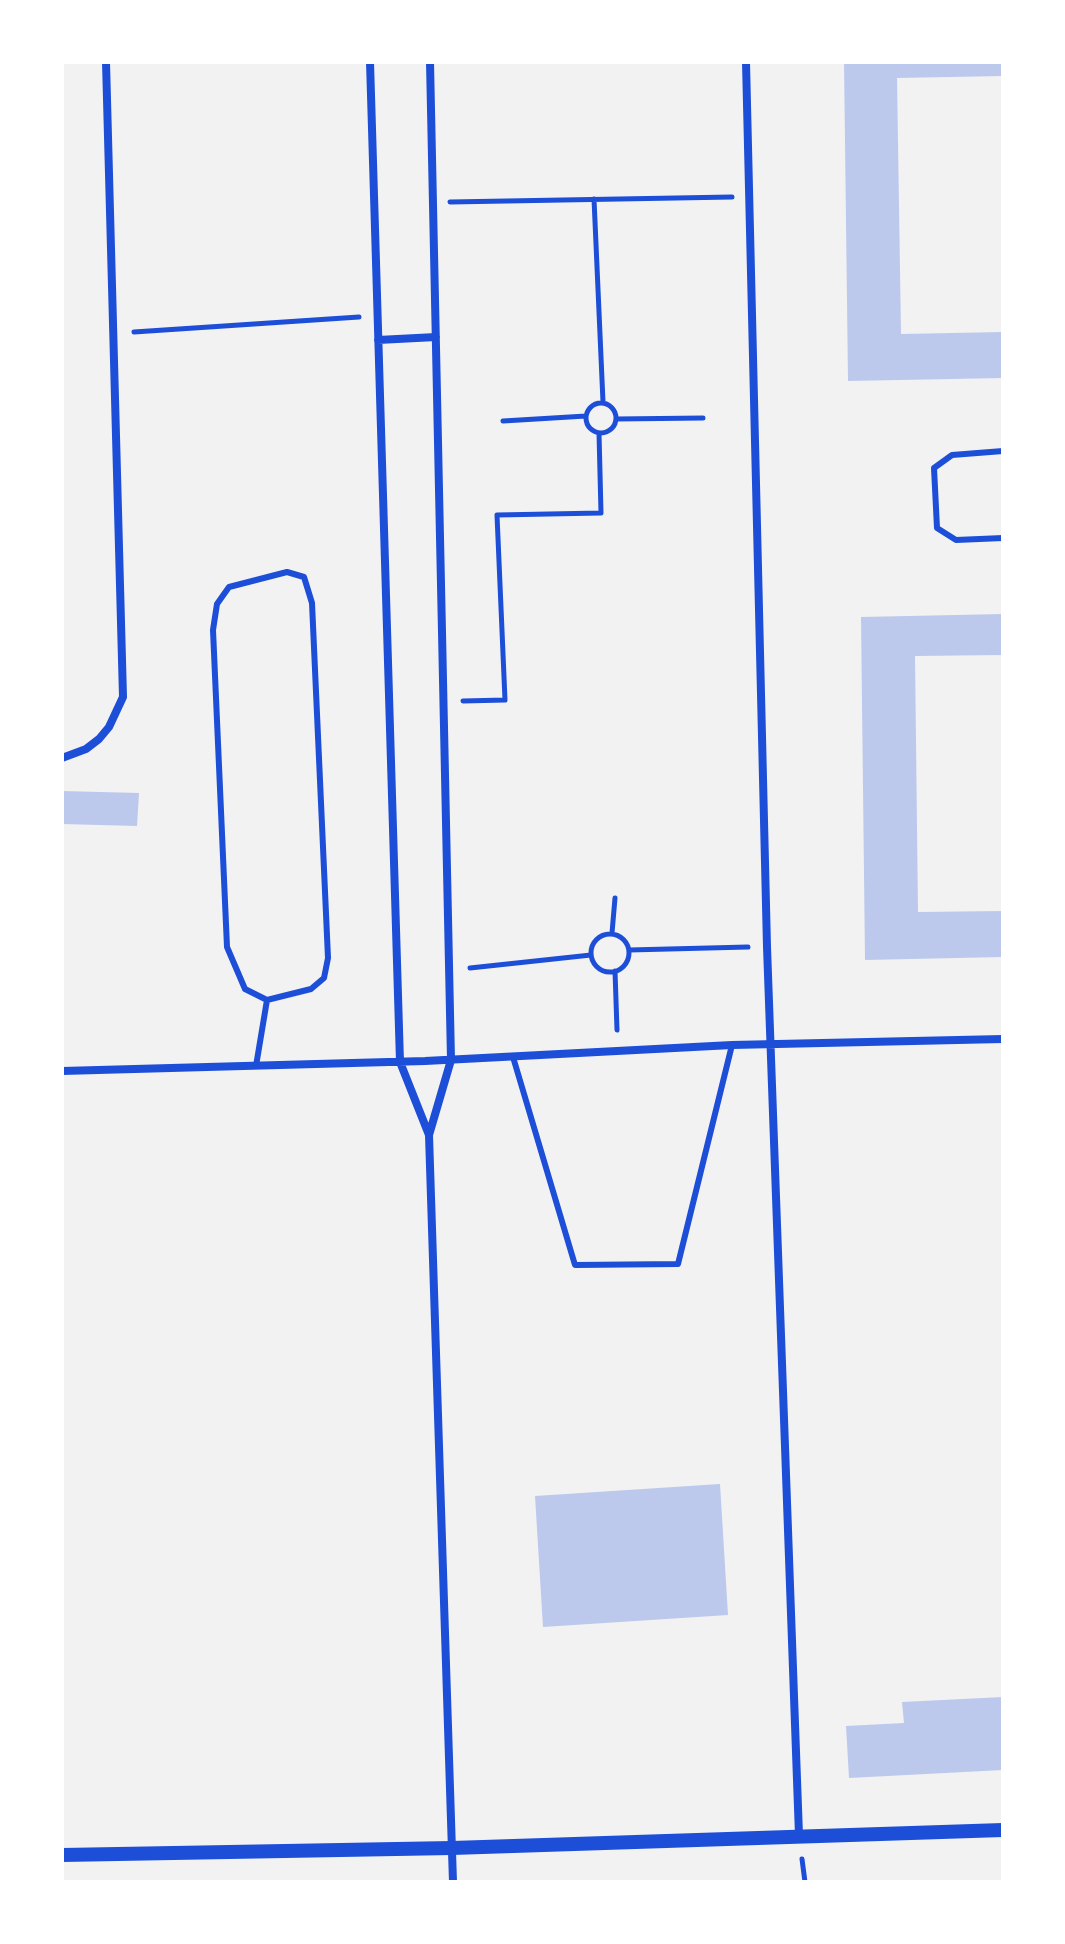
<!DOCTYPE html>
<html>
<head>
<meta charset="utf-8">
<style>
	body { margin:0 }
	#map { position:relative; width:1065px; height:1944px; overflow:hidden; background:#f2f2f2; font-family:"Source Serif 4",serif }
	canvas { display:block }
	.frame { position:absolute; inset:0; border:64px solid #fff; pointer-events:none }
</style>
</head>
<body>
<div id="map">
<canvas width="1065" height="1944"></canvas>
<div class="frame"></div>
</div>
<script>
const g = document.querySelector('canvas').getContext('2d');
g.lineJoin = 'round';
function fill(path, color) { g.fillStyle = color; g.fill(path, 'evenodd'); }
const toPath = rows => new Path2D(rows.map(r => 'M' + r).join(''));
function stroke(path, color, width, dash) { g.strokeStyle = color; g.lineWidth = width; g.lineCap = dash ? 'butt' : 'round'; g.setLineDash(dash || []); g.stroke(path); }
fill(toPath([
	[844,62,1003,62,1003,76,897,78,901,334,1003,332,1003,378,848,381],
	[1003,614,1003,655,915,656,918,912,1003,911,1003,957,865,960,861,617],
	[62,791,139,793,137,826,62,824],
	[720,1484,728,1615,543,1627,535,1496],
	[1003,1697,1003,1770,849,1778,846,1726,904,1723,902,1702]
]), '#bdc9ec');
stroke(toPath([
	[594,199,603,402],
	[450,202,732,197],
	[134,332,359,317],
	'586 418a15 15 0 1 1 30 0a15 15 0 1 1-30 0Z',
	[616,419,703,418],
	[503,421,586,416],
	[463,701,505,700,497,515,601,513,599,433],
	[612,933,615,898],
	'591 953a19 19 0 1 1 38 0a19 19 0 1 1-38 0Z',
	[629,950,748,947],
	[470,968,591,955],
	[615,971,617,1030],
	[802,1859,805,1882]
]), '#1d4ed8', 5);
stroke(toPath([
	[1003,451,952,455,934,468,937,528,956,540,1003,538],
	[287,572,304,577,312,603,328,958,324,978,311,989,267,1000,245,989,227,947,213,630,217,604,229,587,287,572],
	[513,1057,575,1265,678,1264,732,1045],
	[256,1066,267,1000]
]), '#1d4ed8', 6);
stroke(toPath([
	[370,62,400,1062,429,1135],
	[430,62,451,1060,429,1135,453,1882],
	[746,62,767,947,799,1835],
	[378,340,436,337],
	[62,758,86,749,99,739,109,727,123,697,106,62],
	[62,1071,425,1061,732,1045,1003,1039]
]), '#1d4ed8', 8);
stroke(toPath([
	[62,1855,452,1848,1003,1830]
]), '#1d4ed8', 14);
</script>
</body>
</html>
